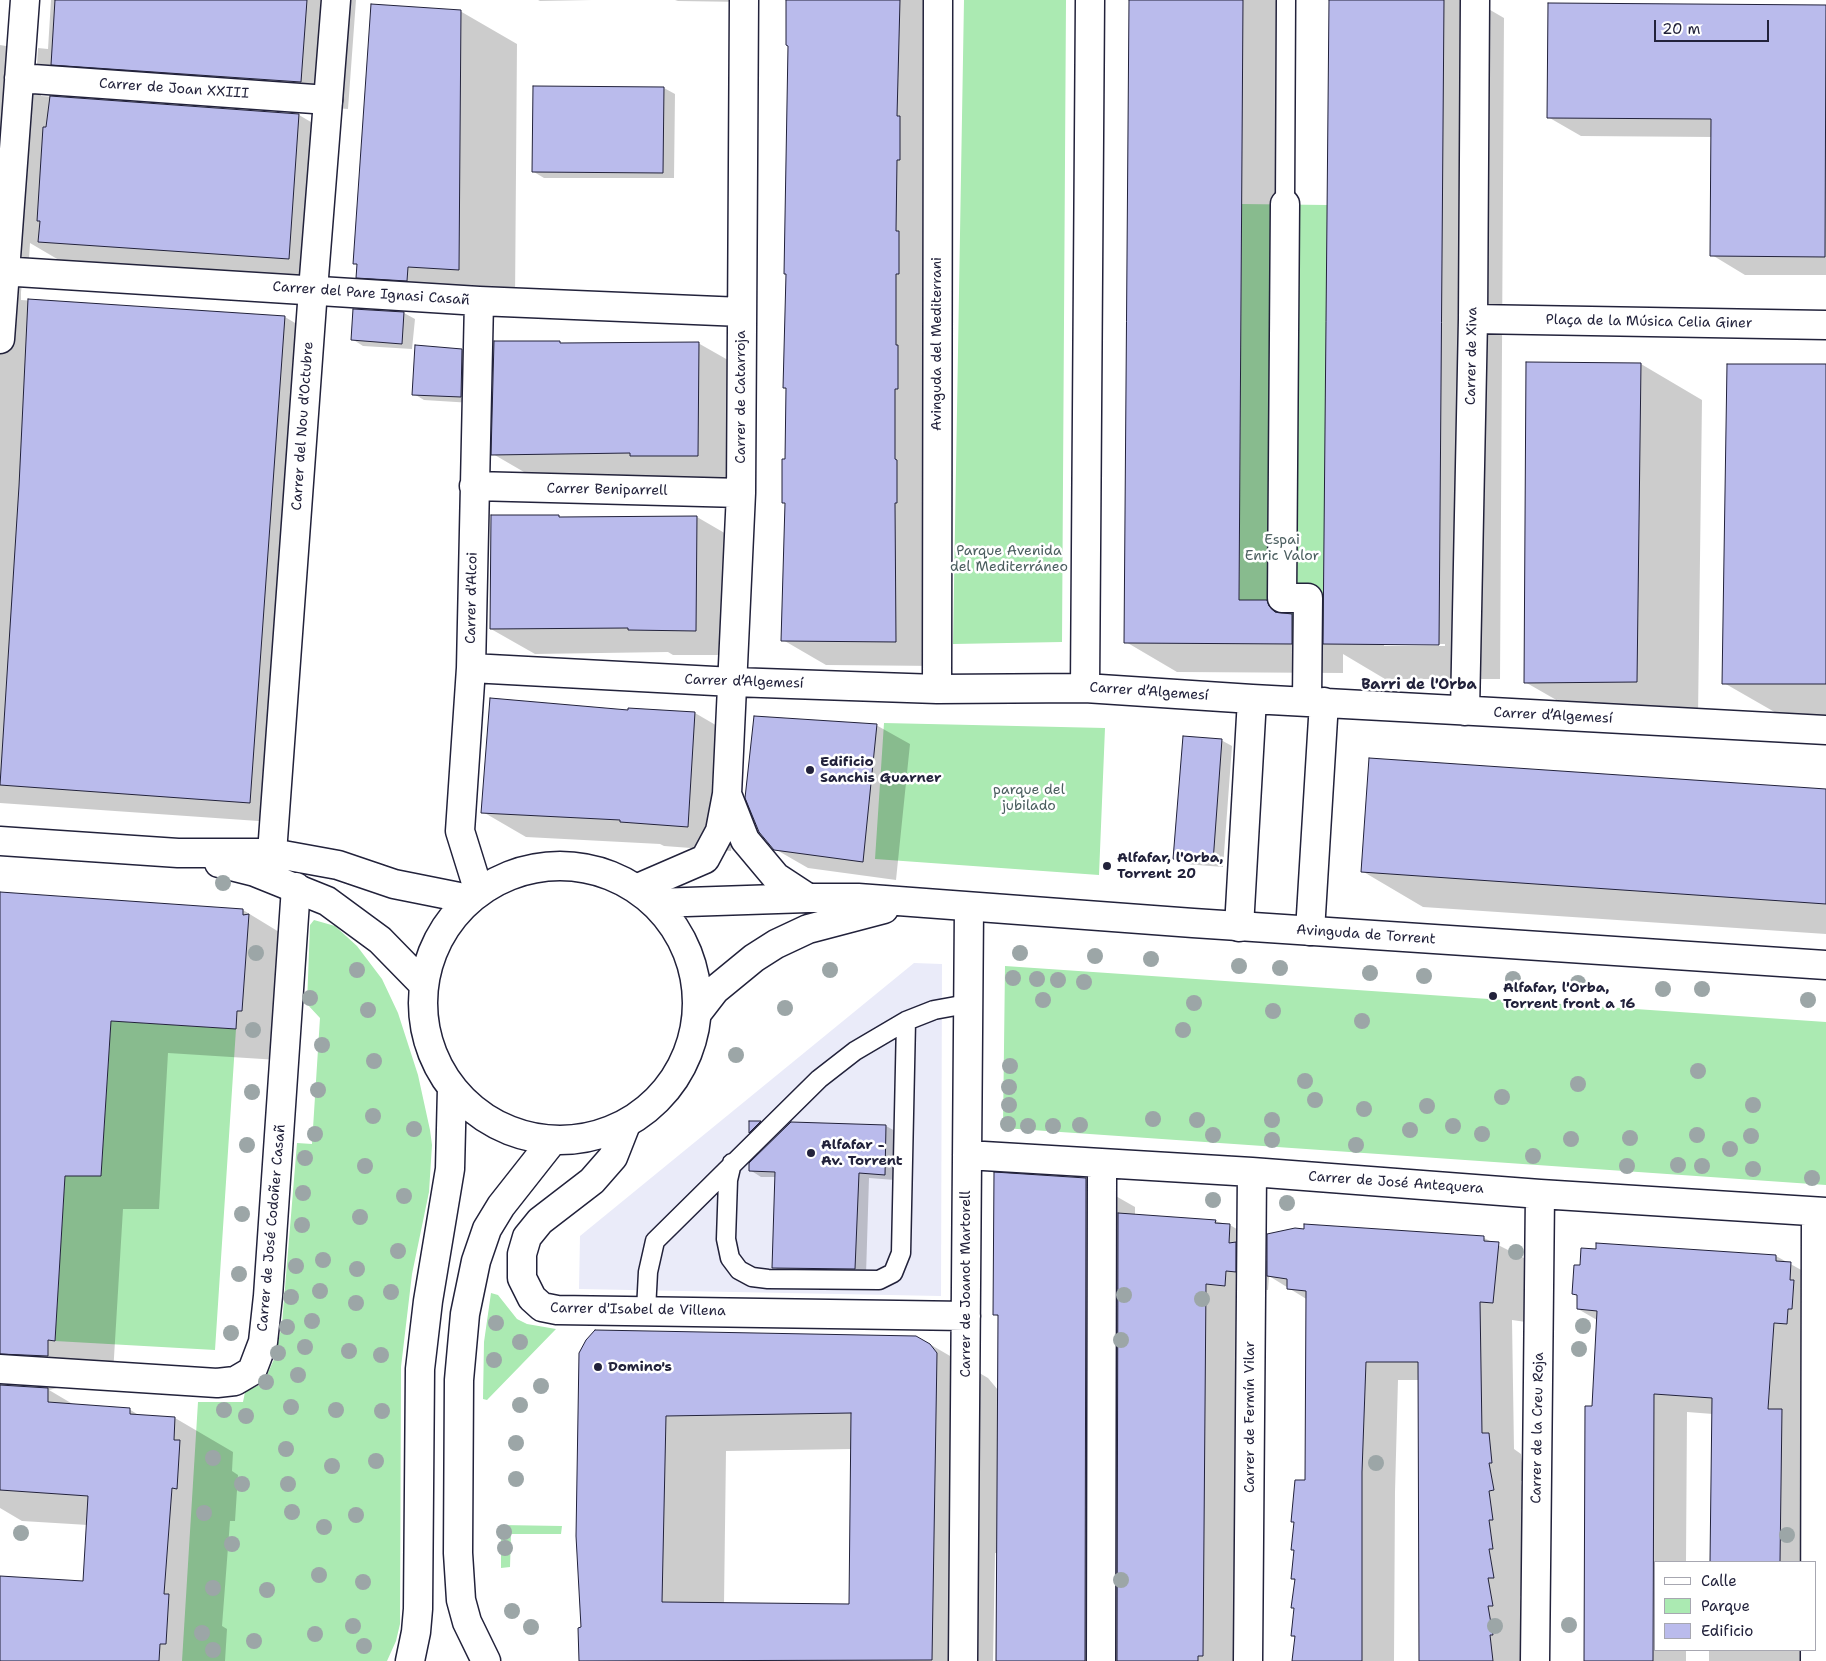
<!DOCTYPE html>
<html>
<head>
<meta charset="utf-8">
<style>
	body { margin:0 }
	#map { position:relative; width:1826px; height:1661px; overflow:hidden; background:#fff; font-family:"Shantell Sans",sans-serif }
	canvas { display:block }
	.legend { position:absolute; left:1654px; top:1561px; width:162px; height:90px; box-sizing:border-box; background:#fff; border:1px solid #a7a7b1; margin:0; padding:6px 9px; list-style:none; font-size:15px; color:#22223b }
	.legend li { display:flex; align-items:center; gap:10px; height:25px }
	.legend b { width:25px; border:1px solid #a7a7b1 }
	.scale { position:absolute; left:1654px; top:20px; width:115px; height:22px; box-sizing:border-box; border:2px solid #22223b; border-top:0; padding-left:6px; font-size:15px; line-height:18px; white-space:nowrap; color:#22223b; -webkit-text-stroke:4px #fff; paint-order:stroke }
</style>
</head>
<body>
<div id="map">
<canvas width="1826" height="1661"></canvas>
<ul class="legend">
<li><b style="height:6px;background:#fff"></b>Calle</li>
<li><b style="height:14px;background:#abeab2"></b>Parque</li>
<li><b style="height:14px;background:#babbec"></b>Edificio</li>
</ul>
<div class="scale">20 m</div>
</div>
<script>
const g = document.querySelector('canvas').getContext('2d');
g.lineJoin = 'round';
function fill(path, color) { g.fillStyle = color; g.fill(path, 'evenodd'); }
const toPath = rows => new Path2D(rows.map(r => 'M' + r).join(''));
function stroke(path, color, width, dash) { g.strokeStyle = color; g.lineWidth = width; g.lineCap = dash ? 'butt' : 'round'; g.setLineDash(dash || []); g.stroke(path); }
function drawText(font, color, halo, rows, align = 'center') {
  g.font = font + ' "Shantell Sans",sans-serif'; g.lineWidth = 5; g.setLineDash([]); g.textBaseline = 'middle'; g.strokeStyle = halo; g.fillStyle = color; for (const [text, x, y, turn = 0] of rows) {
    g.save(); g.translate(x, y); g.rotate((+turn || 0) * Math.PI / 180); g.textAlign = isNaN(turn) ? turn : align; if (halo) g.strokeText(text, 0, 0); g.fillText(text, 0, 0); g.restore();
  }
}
fill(toPath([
	[914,963,942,964,941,1296,579,1289,580,1236]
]), '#eaebf9');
fill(toPath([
	[964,0,1066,0,1062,642,953,644],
	[1242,204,1327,205,1324,644,1239,642],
	[884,723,1105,728,1099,875,875,859],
	[314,920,335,926,357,946,382,979,398,1013,418,1075,430,1130,432,1145,429,1192,412,1274,401,1367,400,1624,396,1641,387,1661,182,1661,198,1402,243,1402,245,1392,259,1385,267,1375,275,1357,282,1324,297,1143,312,1144,320,1018,307,1004,310,925],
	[1005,966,1826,1022,1826,1185,1003,1128],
	[111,1021,236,1029,215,1350,55,1341,65,1176,101,1176],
	[491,1293,498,1295,517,1319,527,1324,556,1329,487,1400,483,1399,484,1342],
	[501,1525,562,1526,561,1534,511,1534,510,1567,501,1568]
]), '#abeab2');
fill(toPath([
	[51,0,361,0,356,0,348,109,85,90,43,66,41,96,299,115,338,138,328,281,64,263,30,243,29,259,25,259,21,292,21,300,285,317,322,339,287,823,0,803,0,45,6,46,37,64,38,48,48,49],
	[538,0,592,0,540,1],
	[675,0,744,0,744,2,678,1],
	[788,0,936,0,939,666,826,665,783,640,787,389,784,388,787,275,785,274,789,46],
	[1130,0,1275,0,1295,11,1291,615,1325,634,1330,0,1473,0,1504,18,1500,679,1385,679,1343,654,1343,673,1177,672,1126,642],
	[1384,643,1445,644,1445,646,1384,646],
	[1549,4,1826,6,1826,275,1745,275,1712,255,1712,137,1581,136,1548,117],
	[460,11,517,44,515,302,414,309,357,277,358,265,354,263],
	[534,88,664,88,675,94,674,178,544,178,534,172],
	[404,313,415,319,412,349,363,346,352,339],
	[559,342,563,344,698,343,742,368,741,480,536,479,493,454],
	[462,350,473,356,472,403,424,400,414,394],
	[1641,364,1702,400,1698,717,1586,717,1525,682],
	[1826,365,1826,718,1785,718,1724,683],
	[558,517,562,519,697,517,740,542,739,655,673,655,668,652,535,654,491,629],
	[629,709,695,713,738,738,731,851,664,846,660,844,526,837,483,812],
	[876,725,910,744,896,880,808,868,775,849],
	[1221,740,1232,746,1223,867,1185,864,1174,858],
	[1826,790,1826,934,1423,907,1362,871],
	[0,900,243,910,307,949,300,1044,295,1044,294,1061,168,1053,159,1209,123,1209,113,1374,49,1390,76,1406,129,1409,140,1416,175,1418,233,1452,232,1471,238,1475,235,1521,230,1521,222,1626,227,1629,225,1661,0,1661,0,1577,84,1583,88,1525,22,1521,0,1508],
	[751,1122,761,1122,771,1128,761,1138,750,1132],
	[791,1123,886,1126,897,1132,895,1180,869,1178,866,1275,784,1273,774,1267,776,1177,761,1177,750,1170],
	[995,1174,1086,1179,1135,1207,1135,1215,1215,1221,1230,1225,1263,1245,1262,1258,1268,1262,1305,1230,1306,1225,1484,1238,1532,1262,1526,1322,1512,1320,1514,1449,1521,1454,1524,1481,1521,1481,1526,1509,1521,1509,1525,1538,1521,1539,1526,1567,1521,1567,1526,1596,1520,1596,1525,1624,1520,1624,1525,1653,1523,1661,1421,1661,1419,1380,1398,1380,1395,1492,1394,1661,1293,1661,1296,1638,1292,1636,1296,1609,1292,1607,1296,1581,1292,1579,1295,1551,1292,1550,1306,1481,1308,1300,1269,1276,1268,1290,1259,1289,1236,1661,997,1661,998,1553,995,1553,993,1661,580,1661,580,1629,582,1628,581,1353,926,1342,988,1378,998,1390,999,1317,994,1314],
	[852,1449,850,1605,724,1604,726,1451],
	[1776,1256,1823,1282,1806,1341,1801,1421,1815,1429,1813,1562,1711,1562,1713,1414,1687,1412,1686,1562,1655,1562,1655,1650,1686,1650,1686,1661,1585,1661,1597,1320,1578,1309,1579,1296,1573,1293],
	[1709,1650,1812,1650,1812,1661,1709,1661]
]), '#0003');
const building = toPath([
	[55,0,307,0,301,82,51,65,55,0],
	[786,0,900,0,897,116,900,116,900,160,897,160,896,231,899,231,899,274,896,274,896,345,898,345,898,389,895,389,895,459,897,460,897,503,895,503,896,642,781,641,785,503,782,503,782,459,785,459,786,388,783,388,786,274,784,274,788,46,786,45,786,0],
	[1129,0,1243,0,1239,600,1267,600,1269,606,1275,612,1292,614,1292,644,1124,643,1129,0],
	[1329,0,1444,0,1439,645,1323,644,1329,0],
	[1548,3,1826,5,1825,257,1710,256,1711,119,1547,118,1548,3],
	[371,4,461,10,459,270,408,267,407,281,356,278,357,264,353,264,371,4],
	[533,86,664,87,663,173,532,172,533,86],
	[50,96,299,114,289,259,38,242,40,221,37,221,43,127,46,127,50,96],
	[28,299,285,316,250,803,0,785,19,486,28,299],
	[353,309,404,312,402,344,351,340,353,309],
	[494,341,560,341,560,343,699,342,698,456,630,456,630,453,491,455,494,341],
	[415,345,462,349,461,397,412,395,415,345],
	[1526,362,1641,363,1637,682,1524,683,1526,362],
	[1727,364,1826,364,1826,684,1722,684,1727,364],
	[491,515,559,515,559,517,697,516,696,631,628,630,628,628,490,629,491,515],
	[490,698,628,710,628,708,695,712,688,827,620,822,620,820,481,813,490,698],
	[754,716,877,724,863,862,774,850,759,832,745,798,754,716],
	[1183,736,1222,739,1213,862,1173,859,1183,736],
	[1369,758,1826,789,1826,904,1361,872,1369,758],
	[0,892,243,909,243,915,249,914,242,1011,237,1011,236,1029,111,1021,101,1176,65,1176,55,1341,48,1340,48,1356,0,1354,0,892],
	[749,1121,761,1121,749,1133,749,1121],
	[791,1122,886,1125,885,1175,859,1173,855,1269,772,1268,775,1172,749,1171,749,1163,791,1122],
	[994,1172,1086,1178,1085,1661,996,1661,998,1315,993,1315,994,1172],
	[1118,1213,1216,1220,1215,1223,1230,1224,1229,1243,1236,1242,1236,1272,1226,1271,1225,1286,1206,1284,1203,1656,1198,1656,1198,1661,1117,1661,1118,1213],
	[1304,1224,1484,1236,1484,1241,1499,1242,1493,1303,1480,1302,1482,1433,1489,1433,1492,1463,1489,1463,1494,1490,1489,1491,1493,1520,1489,1520,1493,1549,1489,1549,1494,1578,1488,1578,1493,1606,1488,1606,1493,1635,1490,1635,1493,1661,1419,1661,1418,1362,1366,1362,1362,1472,1362,1661,1292,1661,1295,1636,1291,1636,1294,1608,1291,1608,1295,1579,1291,1579,1294,1550,1291,1550,1294,1522,1291,1522,1295,1480,1305,1480,1306,1291,1287,1289,1287,1279,1267,1276,1267,1234,1295,1228,1304,1229,1304,1224],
	[1596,1243,1776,1255,1776,1261,1791,1262,1790,1280,1794,1280,1792,1309,1788,1309,1787,1324,1774,1323,1768,1409,1782,1409,1780,1562,1710,1562,1712,1398,1654,1394,1653,1661,1584,1661,1585,1406,1592,1406,1597,1311,1577,1309,1577,1295,1572,1294,1574,1265,1580,1265,1581,1248,1596,1249,1596,1243],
	[595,1330,916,1336,930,1344,937,1353,932,1660,579,1661,578,1628,581,1627,576,1536,579,1353,586,1340,595,1330],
	[851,1413,849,1604,662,1602,666,1416,851,1413],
	[0,1385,48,1388,48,1402,130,1408,130,1414,175,1417,174,1440,180,1440,177,1489,172,1488,164,1594,169,1594,166,1644,160,1644,159,1661,0,1661,0,1576,83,1581,88,1496,0,1490,0,1385]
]);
fill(building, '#babbec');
stroke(building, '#22223b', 1);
const lane = toPath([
	[1285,204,1286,0],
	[732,1163,728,1180,726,1239,730,1258,739,1270,752,1277,768,1279,879,1280,893,1273,901,1253,906,1021],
	[646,1310,648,1272,655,1241,819,1079,855,1051,906,1021,934,1010,967,1004]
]);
const street = toPath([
	[19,78,328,100],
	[1285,204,1282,598,1308,598,1307,701],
	[0,271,479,301,742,312],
	[479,301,471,668,460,831,479,892],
	[1473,319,1826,325],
	[0,339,25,0],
	[474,486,741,493],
	[471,668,733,682,937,689,1085,688,1252,699,1826,730],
	[1085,688,1090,0],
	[937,689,938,0],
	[1465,711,1473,319,1475,0],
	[727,794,745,840,776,877,808,898],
	[638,888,705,859,720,831,727,794,741,493,744,0],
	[1239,927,1252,699],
	[1310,931,1324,702],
	[626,1124,613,1157,592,1181,540,1221,527,1237,522,1254,522,1278,532,1298,542,1307,557,1310,966,1316],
	[967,1155,1252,1172,1540,1194,1826,1212],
	[0,1369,217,1383,235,1381,252,1371,263,1342,268,1296,296,887],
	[963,1661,969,908],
	[1101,1661,1102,1176],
	[1248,1661,1252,1172],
	[1535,1661,1540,1194],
	[1815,1661,1816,1212]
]);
const secondary = toPath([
	[0,841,178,853,272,853,338,865,394,884,469,899],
	[272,853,313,290,336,0],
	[219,863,255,872,327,901,380,940,424,985],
	'423 1003a137 137 0 1 1 274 0a137 137 0 1 1-274 0Z',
	[656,903,808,898,858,898,1193,923,1826,965],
	[698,1012,715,990,754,958,776,944,808,929,884,909],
	[410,1661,416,1632,418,1609,420,1369,428,1301,450,1169,452,1088],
	[486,1661,467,1622,461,1600,458,1553,459,1380,465,1314,476,1261,487,1229,501,1206,553,1140]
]);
stroke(lane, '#22223b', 21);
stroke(street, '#22223b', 31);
stroke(secondary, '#22223b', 31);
stroke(lane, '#fff', 18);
stroke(street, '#fff', 28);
stroke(secondary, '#fff', 28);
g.fillStyle = '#9ca6a7';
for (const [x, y] of [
	[223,883],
	[256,953],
	[1020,953],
	[1095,956],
	[1151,959],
	[1239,966],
	[1280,968],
	[357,970],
	[830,970],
	[1370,973],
	[1424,976],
	[1013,978],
	[1037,979],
	[1513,979],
	[1058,980],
	[1084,982],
	[1578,983],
	[1663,989],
	[1702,989],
	[310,998],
	[1043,1000],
	[1808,1000],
	[1194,1003],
	[785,1008],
	[368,1010],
	[1273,1011],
	[1362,1021],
	[253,1030],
	[1183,1030],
	[322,1045],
	[736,1055],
	[374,1061],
	[1010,1066],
	[1698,1071],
	[1305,1081],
	[1578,1084],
	[1009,1087],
	[318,1090],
	[252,1092],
	[1502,1097],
	[1315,1100],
	[1009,1105],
	[1753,1105],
	[1427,1106],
	[1364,1109],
	[373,1116],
	[1153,1119],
	[1197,1120],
	[1272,1120],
	[1008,1124],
	[1080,1125],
	[1028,1126],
	[1053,1126],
	[1453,1126],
	[414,1129],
	[1410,1130],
	[315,1134],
	[1482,1134],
	[1213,1135],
	[1697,1135],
	[1751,1136],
	[1630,1138],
	[1571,1139],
	[1272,1140],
	[247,1145],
	[1356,1145],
	[1730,1149],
	[1533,1156],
	[305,1158],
	[1678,1165],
	[365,1166],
	[1627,1166],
	[1702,1166],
	[1753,1169],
	[1812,1178],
	[303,1193],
	[404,1196],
	[1213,1200],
	[1287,1203],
	[242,1214],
	[360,1217],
	[302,1225],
	[398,1251],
	[1516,1252],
	[323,1260],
	[296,1266],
	[357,1269],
	[239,1274],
	[320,1291],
	[391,1292],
	[1124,1295],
	[291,1297],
	[1202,1299],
	[356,1303],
	[312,1321],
	[496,1323],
	[1583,1326],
	[287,1327],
	[231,1333],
	[1121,1340],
	[520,1342],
	[305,1347],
	[1579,1349],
	[349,1351],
	[278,1353],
	[381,1355],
	[494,1360],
	[298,1375],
	[266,1382],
	[541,1386],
	[520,1405],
	[291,1407],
	[224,1410],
	[336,1410],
	[382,1411],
	[246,1416],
	[516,1443],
	[286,1449],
	[213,1458],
	[376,1461],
	[1376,1463],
	[332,1466],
	[516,1479],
	[242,1484],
	[288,1484],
	[292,1512],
	[204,1513],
	[356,1515],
	[324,1527],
	[504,1532],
	[21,1533],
	[1787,1535],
	[232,1544],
	[505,1548],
	[319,1575],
	[1121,1580],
	[363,1582],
	[213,1588],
	[267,1590],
	[512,1611],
	[1569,1625],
	[353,1626],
	[1495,1626],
	[531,1627],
	[202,1633],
	[315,1634],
	[254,1641],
	[364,1646],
	[213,1650]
]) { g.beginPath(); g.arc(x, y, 8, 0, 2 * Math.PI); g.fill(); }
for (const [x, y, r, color] of [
	[810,770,5,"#22223b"],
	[1107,866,5,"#22223b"],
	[1493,996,5,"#22223b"],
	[811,1153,5,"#22223b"],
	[598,1367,5,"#22223b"]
]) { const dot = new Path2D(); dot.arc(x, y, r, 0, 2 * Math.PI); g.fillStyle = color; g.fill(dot); stroke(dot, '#fff', 2); }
drawText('14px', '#22223b', '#fff', [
	["Carrer de Joan XXIII",174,89,4],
	["Carrer del Pare Ignasi Casañ",371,294,4],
	["Plaça de la Música Celia Giner",1649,322,1],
	["Avinguda del Mediterrani",937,344,-90],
	["Carrer de Xiva",1472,356,-89],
	["Carrer de Catarroja",741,397,-90],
	["Carrer del Nou d'Octubre",303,426,-86],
	["Carrer Beniparrell",607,490,1],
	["Carrer d'Alcoi",472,598,-89],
	["Carrer d’Algemesí",744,682,2],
	["Carrer d’Algemesí",1149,692,4],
	["Carrer d’Algemesí",1553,716,3],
	["Avinguda de Torrent",1366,935,4],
	["Carrer de José Antequera",1396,1183,4],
	["Carrer de José Codoñer Casañ",272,1228,-85],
	["Carrer de Joanot Martorell",966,1284,-90],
	["Carrer d'Isabel de Villena",638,1310,1],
	["Carrer de Fermín Vilar",1250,1417,-90],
	["Carrer de la Creu Roja",1538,1428,-89]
]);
drawText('14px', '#4b5e5f', '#fff', [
	["Espai",1282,540],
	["Enric Valor",1282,556],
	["Parque Avenida",1009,551],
	["del Mediterráneo",1009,567],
	["parque del",1029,790],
	["jubilado",1029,806]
]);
drawText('bold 14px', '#22223b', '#fff', [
	["Edificio",820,762],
	["Sanchis Guarner",820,778],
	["Alfafar, l'Orba,",1117,858],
	["Torrent 20",1117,874],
	["Alfafar, l'Orba,",1503,988],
	["Torrent front a 16",1503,1004],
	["Alfafar -",821,1145],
	["Av. Torrent",821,1161],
	["Domino's",608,1367]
], 'left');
drawText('bold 15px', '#22223b', '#fff', [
	["Barri de l'Orba",1419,685]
]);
</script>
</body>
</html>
